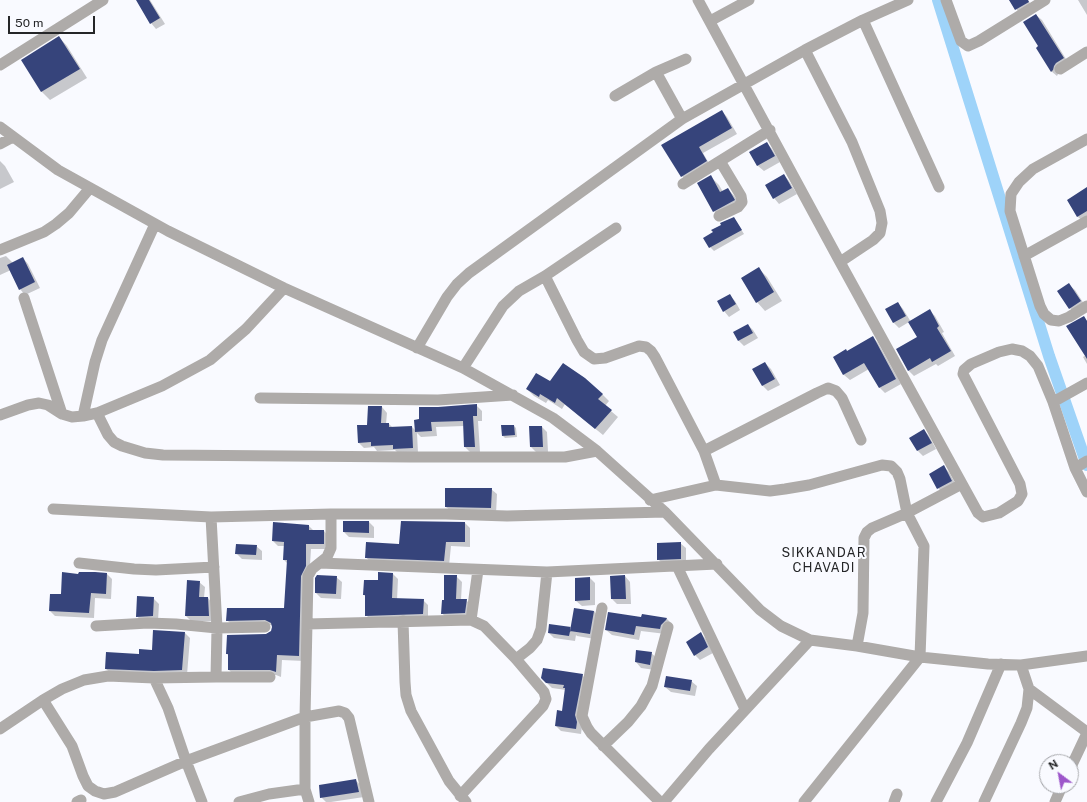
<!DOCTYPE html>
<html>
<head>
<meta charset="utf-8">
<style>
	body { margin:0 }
	#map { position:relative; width:1087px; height:802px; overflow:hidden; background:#f9faff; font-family:"Public Sans",sans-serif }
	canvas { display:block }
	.north { position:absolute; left:1039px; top:754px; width:40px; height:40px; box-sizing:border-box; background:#f9faff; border:1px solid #a4a5a9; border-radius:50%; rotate:328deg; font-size:11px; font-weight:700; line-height:16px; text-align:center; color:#252628 }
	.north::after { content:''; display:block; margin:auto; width:14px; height:18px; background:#9d56ca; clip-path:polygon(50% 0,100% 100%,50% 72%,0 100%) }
	.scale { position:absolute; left:8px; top:16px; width:87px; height:18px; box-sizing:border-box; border:2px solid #252628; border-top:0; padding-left:5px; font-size:12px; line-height:14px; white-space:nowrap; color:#252628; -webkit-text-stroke:3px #f9faff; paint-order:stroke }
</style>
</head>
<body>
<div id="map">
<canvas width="1087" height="802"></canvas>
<div class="north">N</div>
<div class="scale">50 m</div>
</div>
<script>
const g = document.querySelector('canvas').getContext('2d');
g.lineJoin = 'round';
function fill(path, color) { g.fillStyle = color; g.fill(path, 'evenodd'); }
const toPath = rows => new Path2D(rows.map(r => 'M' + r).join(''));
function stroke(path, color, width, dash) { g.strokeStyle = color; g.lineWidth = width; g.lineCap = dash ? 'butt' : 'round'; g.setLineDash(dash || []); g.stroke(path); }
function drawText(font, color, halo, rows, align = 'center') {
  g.font = font + ' "Public Sans",sans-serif'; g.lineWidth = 4; g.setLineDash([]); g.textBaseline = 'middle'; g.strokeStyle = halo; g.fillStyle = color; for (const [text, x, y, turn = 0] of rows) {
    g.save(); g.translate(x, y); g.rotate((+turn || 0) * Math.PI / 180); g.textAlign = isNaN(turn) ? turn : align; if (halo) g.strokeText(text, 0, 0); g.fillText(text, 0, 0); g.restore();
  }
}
fill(toPath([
	[137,0,150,0,165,24,156,29,151,23],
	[1009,0,1028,0,1033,8,1021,15],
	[1078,0,1087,0,1087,15],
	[1036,15,1042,20,1069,64,1059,72,1057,76,1051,71,1040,46],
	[59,37,67,46,87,78,50,100,42,92,23,60],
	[722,111,727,117,737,134,703,153,711,167,687,182,682,176,662,145],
	[767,143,772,149,780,162,764,171,758,166,751,153],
	[0,161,5,166,14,182,0,189],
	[784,175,789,181,797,194,779,204,774,198],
	[710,176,719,185,723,192,728,189,736,198,742,209,723,220,714,211],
	[1087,192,1087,220,1084,222,1078,217,1068,201],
	[734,218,744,234,714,251,710,247],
	[6,256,13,263,23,258,28,264,40,288,25,295,20,289,11,270,0,275,0,258],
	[759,269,767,277,782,301,765,311,757,302],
	[1069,285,1075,290,1086,307,1075,314,1070,308],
	[729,295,735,301,740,310,729,317,724,311],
	[898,303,903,309,911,322,930,311,935,316,944,332,942,333,955,356,938,366,936,364,914,376,909,371,897,350,918,337,909,322,899,328,894,323,887,310],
	[1084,317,1087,321,1087,364,1083,357,1086,355],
	[748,325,753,330,758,338,744,346,739,341,734,333],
	[873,337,878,343,901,384,885,393,880,388,869,369,850,380,844,375,834,357,847,352],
	[765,363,771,369,780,385,768,391,763,386,754,370],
	[550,382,602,394,609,401,605,406,618,417,603,435,565,404,562,409,548,400,546,403,534,396,527,389],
	[476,405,482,411,482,421,478,421,480,452,470,452,465,447,464,426,436,427,437,436,421,437,417,433,418,453,399,454,395,450,377,451,374,447,364,448,358,442,368,426,369,407,382,407,387,413,386,424,389,424,393,428,412,427,416,431,415,421],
	[514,426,516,428,517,437,505,438,503,436],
	[542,427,547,432,548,452,536,452,531,447],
	[924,430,929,436,936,449,923,456,918,451,910,438],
	[944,467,949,472,957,487,944,494,938,488,930,474],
	[491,489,497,494,496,514,452,512,446,507],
	[369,522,374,527,374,538,349,537,344,532],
	[465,523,470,528,470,547,451,546,449,566,371,563,366,557],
	[308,525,314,531,324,531,329,537,329,549,311,549,304,661,282,660,281,677,276,675,234,675,229,670,229,656,227,654,272,631,272,625,233,626,227,620,285,609,288,564,284,560,285,546,278,546,273,541],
	[680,543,686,548,686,564,664,565,658,559],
	[256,546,262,551,262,560,242,559,236,553],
	[107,574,112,579,111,599,95,598,94,618,55,616,50,611,51,595,62,596,79,575],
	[393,574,398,579,397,600,423,600,428,605,428,619,371,620,366,615,366,597,364,595],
	[456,576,462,582,461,600,466,600,472,606,470,618,447,619,442,613,444,601],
	[625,576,630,582,631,604,617,604,612,599],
	[336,577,342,582,341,599,321,598,316,593],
	[590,578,595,583,595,605,582,606,576,601],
	[199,582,205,587,204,598,208,598,213,604,214,621,191,621,186,616],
	[153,598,159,604,158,621,142,622,137,616],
	[575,609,594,611,599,617,595,639,577,636,576,635,575,641,554,638,549,633,572,629],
	[642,618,666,618,672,624,666,634,641,631,639,640,612,635,606,630],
	[185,633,190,638,187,675,112,674,106,669,140,655,153,651],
	[701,634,706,639,713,653,700,660,695,655],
	[651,653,657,658,655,670,641,668,636,662],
	[582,675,588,681,581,734,561,731,556,726,563,712,566,690,552,688,546,682],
	[691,681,697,686,695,696,671,692,665,687],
	[356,781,362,786,364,797,331,802,326,802,321,797]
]), '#0003');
stroke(toPath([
	[938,0,1049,356,1087,465]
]), '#9ed3f9', 12);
fill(toPath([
	[136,0,149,0,160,18,150,24],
	[1009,0,1028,0,1029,2,1015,10],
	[1036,14,1064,58,1056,63,1054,66,1053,70,1051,72,1036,48,1038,46,1023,22],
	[59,36,80,69,41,92,21,60],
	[722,110,732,128,699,147,707,161,681,177,661,145],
	[767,142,775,156,757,166,749,152],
	[784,174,792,188,773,199,765,185],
	[711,175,720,192,728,188,735,200,713,212,697,183],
	[1087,187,1087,211,1077,217,1067,200],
	[734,217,742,230,709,248,703,238,713,232,711,230,721,225,720,223],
	[23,257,35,282,19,290,7,265],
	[759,267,774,292,756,303,741,278],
	[1069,283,1081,301,1069,309,1057,291],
	[730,294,736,304,723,312,717,301],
	[898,302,906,316,893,323,885,309],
	[930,309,939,326,937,328,951,351,932,362,930,358,908,371,896,349,917,337,908,322],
	[1084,316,1087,321,1087,359,1066,326],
	[748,324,753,333,738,341,733,332],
	[873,336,896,379,879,388,864,363,843,375,833,357,846,349,847,351],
	[765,362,775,379,762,386,752,369],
	[563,363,585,378,603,394,598,399,612,410,595,429,557,398,555,403,540,394,539,397,526,389,536,373,550,381],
	[477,404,477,416,473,416,475,447,464,447,463,421,431,422,432,431,415,432,414,420,419,419,419,407,438,407],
	[368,406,382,406,381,423,389,423,389,427,412,426,413,448,393,449,393,445,371,446,371,442,358,443,357,425,367,425],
	[501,425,514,425,515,435,502,436],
	[529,426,542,426,543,447,530,447],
	[924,429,932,443,917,451,909,438],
	[944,465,952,481,937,489,929,474],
	[445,488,492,488,491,508,445,507],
	[343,521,369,521,369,533,343,532],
	[401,521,465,522,465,542,446,542,444,561,365,558,366,542,399,544],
	[273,522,309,525,309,530,324,530,324,544,306,544,306,566,301,576,299,656,277,655,276,672,270,670,228,670,228,654,226,654,227,635,266,634,271,631,272,627,271,623,265,620,226,621,227,608,284,608,287,560,283,560,284,542,272,541],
	[681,542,681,559,657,560,657,543],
	[236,544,257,545,256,555,235,554],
	[62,572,78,574,79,572,95,572,107,573,106,594,91,593,89,613,49,611,50,594,61,594],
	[378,572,393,573,392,598,424,599,423,614,365,616,365,595,363,595,364,580,378,580],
	[317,575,337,576,336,594,315,593,315,578],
	[444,575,457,575,456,599,467,599,465,613,441,614,442,600,444,600],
	[625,575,626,599,611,599,610,576],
	[590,577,590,600,575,601,575,578],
	[187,580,200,581,199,597,208,597,209,616,185,616],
	[137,596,154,597,153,616,136,617],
	[574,608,594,611,590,634,570,631],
	[608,612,641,617,642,614,667,618,666,620,661,625,660,629,636,626,634,635,605,630],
	[549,624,571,627,569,636,548,633],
	[153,630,185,632,182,670,154,671,105,669,106,652,139,654,139,649,152,650],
	[701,632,708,647,694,656,686,642],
	[636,650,652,652,650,665,635,662],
	[543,668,583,674,575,715,577,722,576,729,555,726,557,710,562,711,565,688,563,688,564,685,546,683,541,678],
	[666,676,692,680,690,691,664,687],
	[356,779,359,792,320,798,319,785]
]), '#36447b');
stroke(toPath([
	[698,0,840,262,978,513,983,517,999,513,1018,501,1022,494,1020,484,963,374,964,370,971,364,999,352,1012,349,1022,351,1030,356,1038,366,1053,402,1075,468,1087,492],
	[946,0,961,41,968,46,979,41,1045,0],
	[863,20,939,187],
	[710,21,749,0],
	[805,50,852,142,880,211,882,223,880,233,873,240,840,262],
	[0,65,103,0],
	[1060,69,1087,52],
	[656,72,682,119],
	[615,96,656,72,686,59],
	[0,127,58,170,168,231,284,288,463,368,553,418,597,451,665,512,760,610,781,626,810,640,857,646,920,657,988,664,1021,665,1087,656],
	[1087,139,1033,169,1019,182,1011,194,1010,211,1040,306,1044,314,1051,320,1059,321,1069,317,1087,306],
	[0,144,13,137],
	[683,184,770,130],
	[719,216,738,207,742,202,741,196,720,161],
	[0,250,44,232,56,224,69,213,90,188],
	[1024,256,1087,221],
	[545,276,577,340,584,352,594,359,605,358,639,346,646,347,651,351,655,357,704,451,716,485],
	[24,298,62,414],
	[417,348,447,297,457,284,469,273,682,119,805,50,863,20,908,0],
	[463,368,503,306,519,291,545,276,616,228],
	[260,398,438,400,513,395],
	[1053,402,1087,383],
	[97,413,108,435,114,442,122,446,145,453,163,455,411,457,565,457,597,451],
	[0,415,28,405,39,403,48,405,62,414,72,417,83,416,97,413,162,386,210,360,246,329,284,288],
	[83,416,95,362,102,340,155,224],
	[704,451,817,393,828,388,836,391,842,398,861,440],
	[1075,468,1087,461],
	[650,500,716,485,770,491,785,489,809,485,882,465,891,466,897,472,900,479,907,513,924,546,920,657,804,802],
	[53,509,211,517],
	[331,514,331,548,327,557,312,569,308,576,305,717,339,711,345,713,349,718,369,802],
	[79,563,134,569,156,570,214,567],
	[320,563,547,572,717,564],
	[677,566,745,709],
	[602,608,582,716,587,727,591,733,660,802],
	[471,620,478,570],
	[403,621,405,682,406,695,411,711,449,781,466,802],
	[307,624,471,620,484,626,516,659,544,692,546,699,543,706,460,796],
	[96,626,148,623,176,624,217,628,265,627],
	[857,646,863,613,864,538,867,532,872,528,907,513,962,484],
	[516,659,530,648,537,640,541,629,547,572],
	[1021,665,1029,689,1087,732],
	[216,677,270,677],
	[154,678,168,708,186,761,202,802],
	[43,700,72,746,83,776,88,786,95,791,104,794,115,792,186,761,305,717,305,789,309,802],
	[0,729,43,700,62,689,84,680,108,676,154,678,216,677,217,628,211,517,331,514,446,514,507,516,665,512],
	[603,746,628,722,641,706,652,686,668,627],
	[1071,767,1087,733],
	[77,802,81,800],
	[239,802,269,794,305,789],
	[664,802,709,749,810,640],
	[894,802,897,794],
	[936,802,967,743,1001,664],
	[984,802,1021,723,1027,708,1029,689],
	[1055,802,1062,786]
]), '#aeaba9', 11);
g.letterSpacing = '1px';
drawText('13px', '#252628', '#f9faff', [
	["SIKKANDAR",824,553],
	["CHAVADI",824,568]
]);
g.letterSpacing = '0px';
</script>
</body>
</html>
